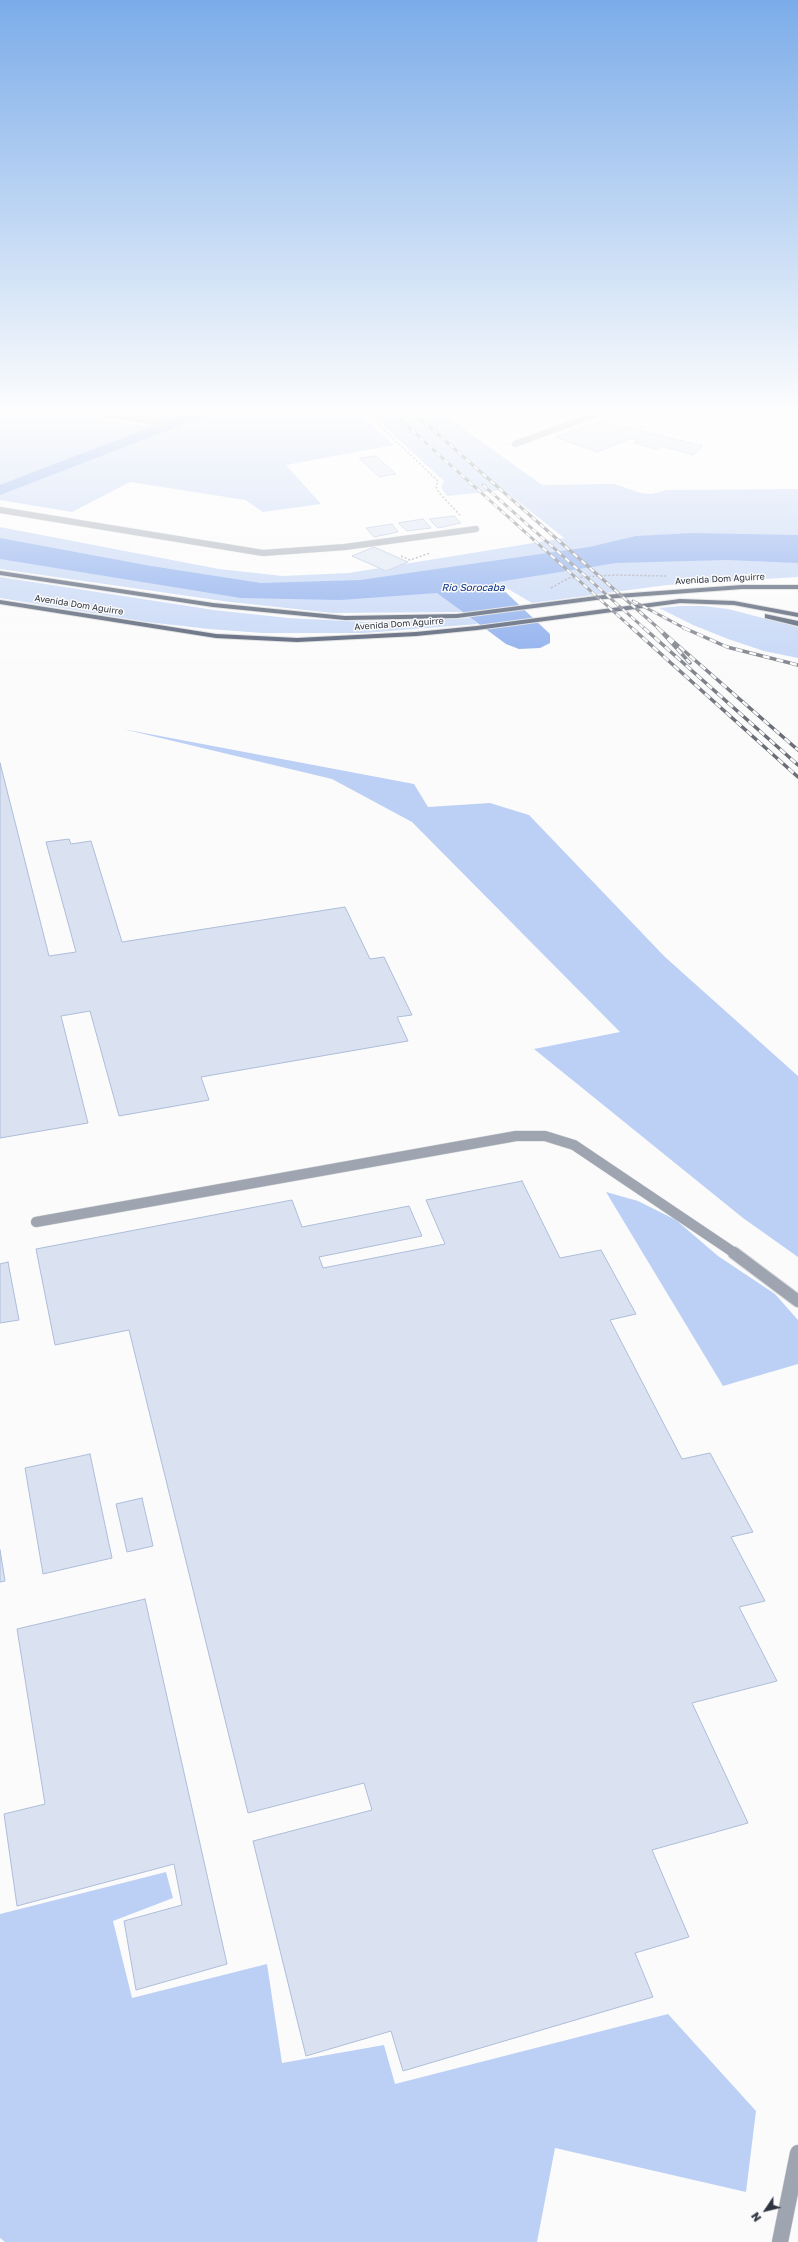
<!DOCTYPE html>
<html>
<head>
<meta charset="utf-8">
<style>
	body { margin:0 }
	#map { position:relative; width:798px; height:2242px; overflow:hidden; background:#fbfbfb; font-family:"Golos Text",sans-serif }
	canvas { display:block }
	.north { position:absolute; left:746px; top:2190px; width:40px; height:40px; -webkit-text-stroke:3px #fbfbfb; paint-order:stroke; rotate:235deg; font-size:11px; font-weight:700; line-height:16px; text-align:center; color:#2e3440 }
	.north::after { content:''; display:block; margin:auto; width:14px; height:18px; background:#2e3440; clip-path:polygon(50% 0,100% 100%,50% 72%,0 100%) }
</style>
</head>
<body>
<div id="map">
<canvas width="798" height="2242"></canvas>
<div class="north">N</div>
</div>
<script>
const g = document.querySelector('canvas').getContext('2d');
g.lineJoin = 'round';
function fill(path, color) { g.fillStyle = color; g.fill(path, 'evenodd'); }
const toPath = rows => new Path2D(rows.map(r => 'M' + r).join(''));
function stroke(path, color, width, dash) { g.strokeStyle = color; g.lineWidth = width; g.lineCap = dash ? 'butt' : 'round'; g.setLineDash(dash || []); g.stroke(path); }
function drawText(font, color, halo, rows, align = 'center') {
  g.font = font + ' "Golos Text",sans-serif'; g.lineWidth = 3; g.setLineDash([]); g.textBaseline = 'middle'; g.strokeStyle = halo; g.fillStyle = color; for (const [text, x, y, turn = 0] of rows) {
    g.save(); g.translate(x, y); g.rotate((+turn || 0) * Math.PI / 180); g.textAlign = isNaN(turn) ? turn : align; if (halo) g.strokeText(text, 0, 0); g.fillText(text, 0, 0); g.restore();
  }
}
fill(toPath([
	[0,408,26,408,153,427,181,408,352,408,394,445,286,465,321,504,263,512,245,500,130,482,72,512,0,500],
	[364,408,443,408,453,421,542,485,614,484,641,493,652,494,666,490,798,489,798,577,667,585,532,603,503,586,441,595,462,612,333,613,230,602,0,569,0,527,219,569,283,576,349,573,564,538,504,490,447,496,441,487,444,481],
	[0,577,214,610,288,618,367,622,471,618,478,624,364,633,262,633,209,629,147,622,0,598],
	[681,606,703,606,728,609,798,627,798,658,764,651,728,639,693,625,659,608],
	[123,729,414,784,428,807,490,803,529,815,665,957,798,1076,798,1257,743,1218,534,1049,620,1032,412,822,332,779],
	[606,1192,638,1201,676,1220,718,1256,775,1294,798,1320,798,1364,723,1386],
	[166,1872,173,1898,113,1921,132,1998,267,1964,282,2063,384,2045,395,2084,668,2014,756,2111,746,2192,555,2148,537,2242,5,2242,0,2238,0,1914]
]), '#bcd0f5');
fill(toPath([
	[691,533,798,535,798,563,727,560,616,563,498,582,497,584,550,634,550,643,540,648,519,649,506,644,437,593,340,600,241,598,0,559,0,538,151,566,261,583,360,580,589,547,636,536]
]), '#79a0eb');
fill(toPath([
	[200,408,220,408,218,411,0,495,0,485,200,408]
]), '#79a0eb');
const building = toPath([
	[600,421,703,446,693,455,662,446,656,449,634,443,638,441,632,438,597,452,555,437,600,421],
	[376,456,396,474,379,477,359,458,376,456],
	[454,516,461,523,438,528,429,519,454,516],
	[423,519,431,528,407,531,398,523,423,519],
	[392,524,398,532,374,537,366,528,392,524],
	[374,547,408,562,386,571,352,556,374,547],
	[0,763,49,956,76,952,46,842,69,839,71,844,91,841,122,942,345,907,370,959,384,957,412,1015,397,1017,408,1041,201,1077,209,1100,119,1116,90,1011,61,1016,88,1123,0,1138,0,763],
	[522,1181,560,1258,601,1250,636,1314,610,1320,682,1459,710,1453,753,1532,731,1537,765,1601,739,1607,777,1681,692,1703,748,1823,652,1850,689,1937,635,1953,653,1997,403,2071,391,2031,306,2056,253,1841,372,1810,364,1783,248,1813,129,1330,55,1345,36,1249,292,1200,302,1227,409,1206,422,1236,319,1257,323,1268,445,1244,426,1200,522,1181],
	[8,1262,19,1320,0,1323,0,1264,8,1262],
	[90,1454,112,1558,43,1574,25,1468,90,1454],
	[142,1498,153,1546,127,1552,116,1504,142,1498],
	[0,1550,5,1581,0,1582,0,1550],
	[145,1599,227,1964,136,1990,124,1921,182,1905,174,1864,17,1906,4,1814,45,1804,17,1629,145,1599]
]);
fill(building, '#dae2f2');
stroke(building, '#adbdd9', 1);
const minorFar3 = toPath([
	[63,408,164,423],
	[157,422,174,408],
	[515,444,613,408],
	[0,510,263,553,345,547,476,529]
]);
const minorFar2 = toPath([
	[36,1222,516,1136,545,1136,574,1145,736,1254]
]);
const minorFar1 = toPath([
	[734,1253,798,1301]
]);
const minor = toPath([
	[780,2242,798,2153]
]);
const highway = toPath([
	[0,571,213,603,345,616,457,614,604,595,742,585,798,585,798,589,742,589,604,599,457,618,345,620,213,607,0,575,0,571],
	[680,599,734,601,798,613,798,617,734,605,680,603,477,630,416,636,297,642,216,638,0,604,0,600,216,634,297,638,416,632,477,626,680,599],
	[765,614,798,621,798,626,765,618,765,614]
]);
stroke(minorFar3, '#d6d7d9', 7);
stroke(minorFar2, '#d6d7d9', 11);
stroke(minorFar1, '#d6d7d9', 14);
stroke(minor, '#d6d7d9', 17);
stroke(highway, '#d6d7d9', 2);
stroke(toPath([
	[361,408,438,481,436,487,440,494,460,515],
	[401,556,410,560,430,553],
	[551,588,569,578,615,575,666,576]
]), '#92959b', 1.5, [2, 2]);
stroke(minorFar3, '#9ea5b1', 6);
stroke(minorFar2, '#9ea5b1', 10);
stroke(minorFar1, '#9ea5b1', 12);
stroke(minor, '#9ea5b1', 16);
fill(highway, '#39455d');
const railFar1 = toPath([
	[387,408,633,629],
	[408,408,657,627],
	[483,485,645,629],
	[633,601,686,629],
	[659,629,657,627,659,629]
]);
const rail = toPath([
	[632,628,798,777],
	[644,628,798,765],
	[658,628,690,663],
	[658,628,798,750],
	[684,628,727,647,798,665]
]);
stroke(railFar1, '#6a6e77', 3);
stroke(rail, '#6a6e77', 3.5);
stroke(railFar1, '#fbfbfb', 2, [5.5]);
stroke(rail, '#fbfbfb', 2.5, [7]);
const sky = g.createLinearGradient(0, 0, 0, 722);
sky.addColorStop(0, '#7bace9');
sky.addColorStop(0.57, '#fdfdfd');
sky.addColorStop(1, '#fdfdfd00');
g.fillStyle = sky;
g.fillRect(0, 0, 798, 722);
drawText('9px', '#2e3440', '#fbfbfb', [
	["Avenida Dom Aguirre",720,579,-3],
	["Avenida Dom Aguirre",79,605,9],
	["Avenida Dom Aguirre",399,624,-4]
]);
drawText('italic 10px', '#062c81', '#fbfbfb', [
	["Rio Sorocaba",473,588]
]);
</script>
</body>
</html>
